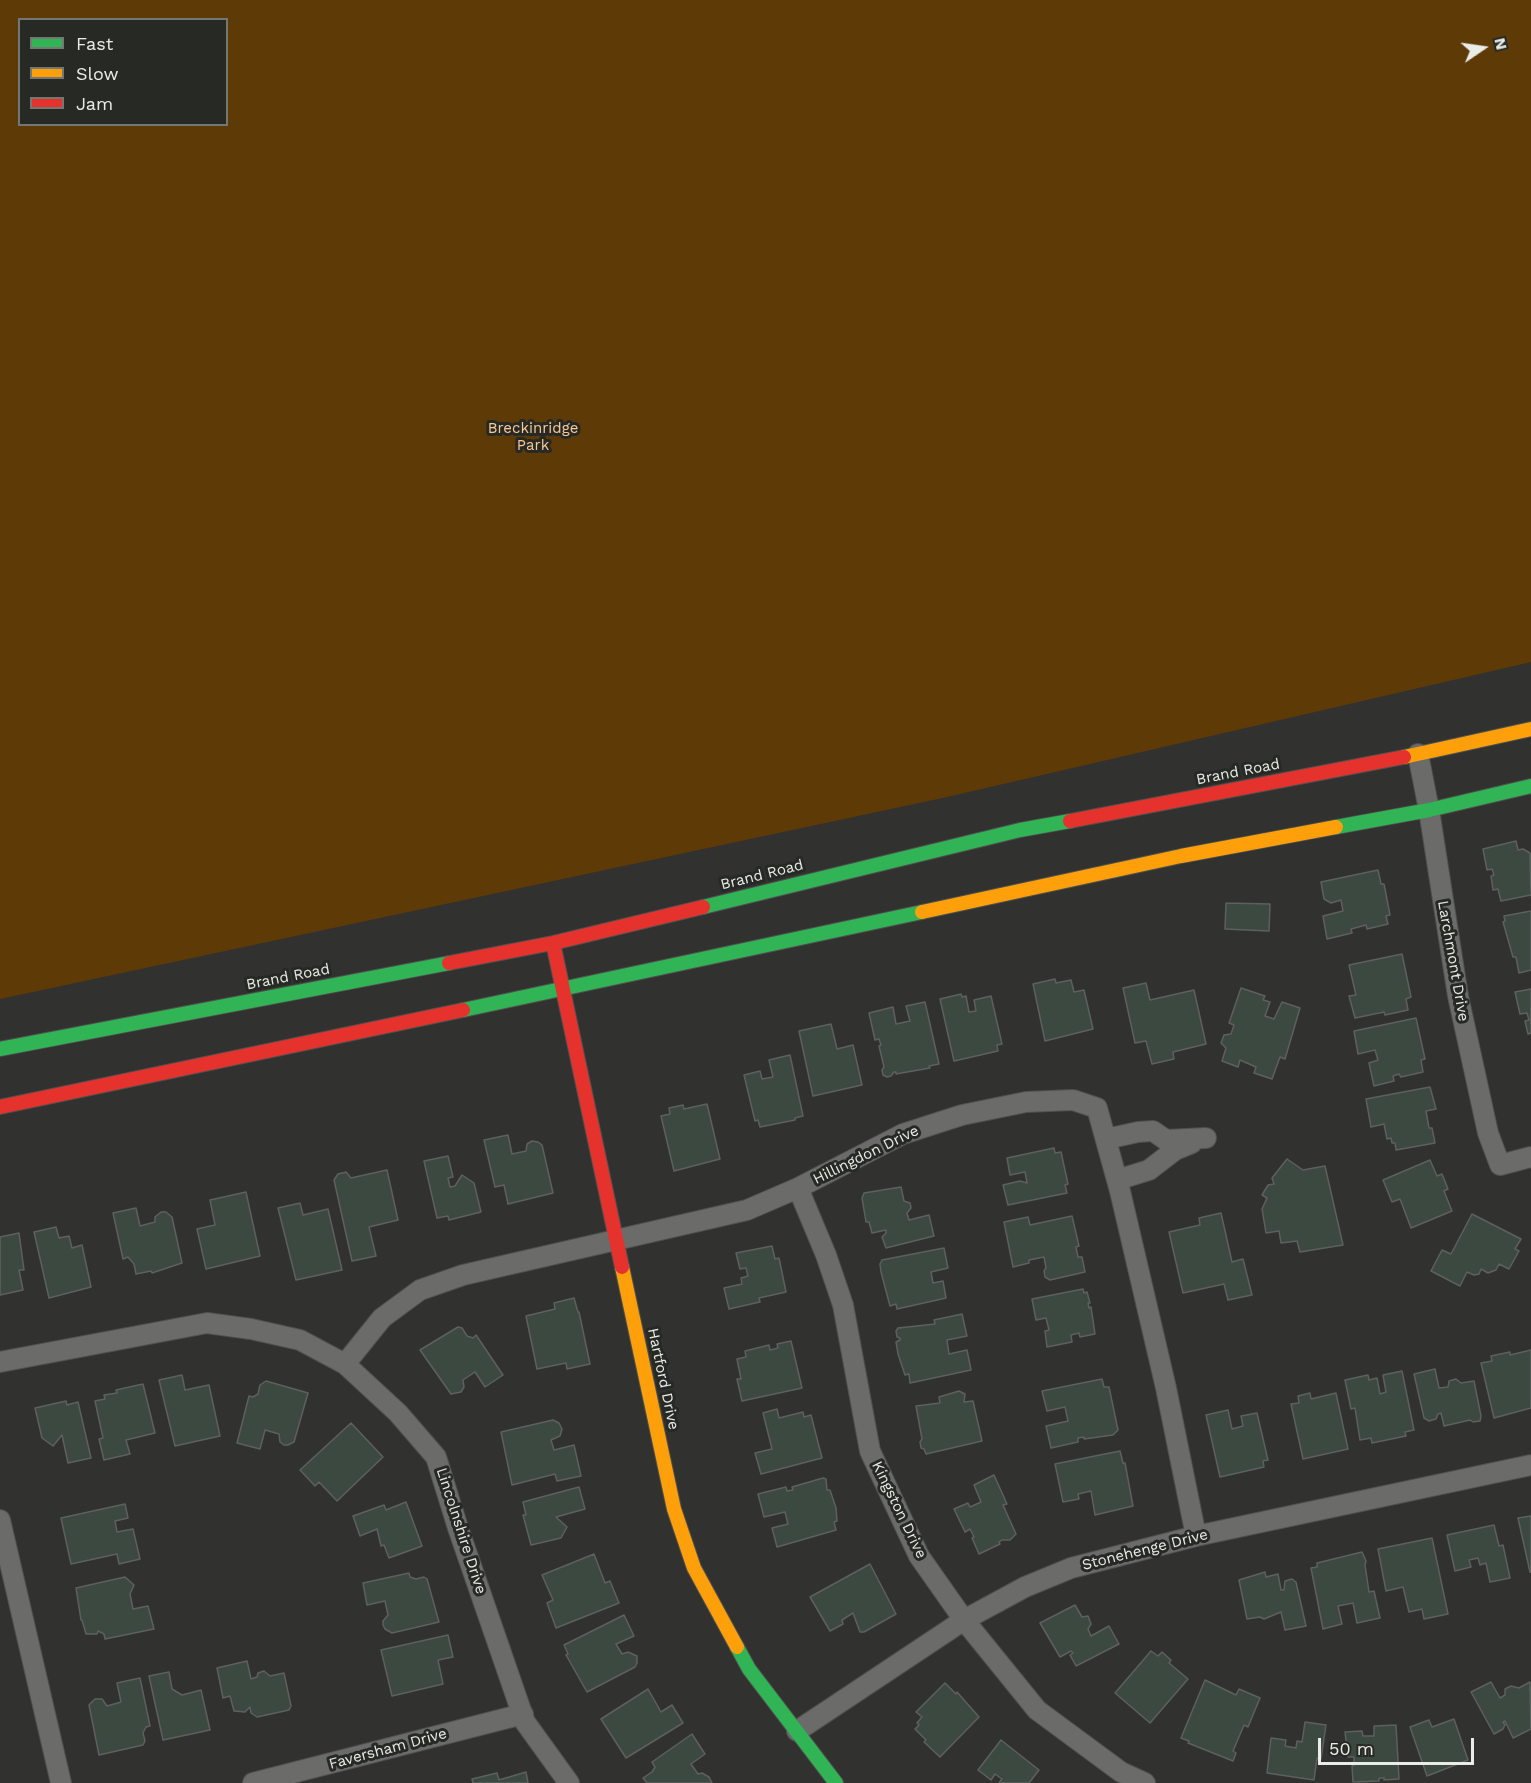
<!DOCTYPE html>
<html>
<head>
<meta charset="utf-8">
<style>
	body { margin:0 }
	#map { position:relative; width:1531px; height:1783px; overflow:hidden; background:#31322f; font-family:"Work Sans",sans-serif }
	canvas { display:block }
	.legend { position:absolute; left:18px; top:18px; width:210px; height:108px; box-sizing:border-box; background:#272924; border:2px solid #757772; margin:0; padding:8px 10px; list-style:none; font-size:18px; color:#eaece8 }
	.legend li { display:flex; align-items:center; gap:12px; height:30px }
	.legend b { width:30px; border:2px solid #757772 }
	.north { position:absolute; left:1453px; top:18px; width:60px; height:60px; -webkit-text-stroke:4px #272924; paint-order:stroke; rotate:77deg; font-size:16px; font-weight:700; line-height:24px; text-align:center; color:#eaece8 }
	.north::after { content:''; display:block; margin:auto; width:21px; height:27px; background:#eaece8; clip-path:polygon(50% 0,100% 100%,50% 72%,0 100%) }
	.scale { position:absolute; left:1318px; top:1738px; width:156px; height:27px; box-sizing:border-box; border:3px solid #eaece8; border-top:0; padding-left:8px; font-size:18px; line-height:21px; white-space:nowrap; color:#eaece8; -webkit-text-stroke:4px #272924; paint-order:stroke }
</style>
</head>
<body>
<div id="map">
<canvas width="1531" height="1783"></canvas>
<ul class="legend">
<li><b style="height:8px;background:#30b455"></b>Fast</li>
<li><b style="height:8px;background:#ff9f0a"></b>Slow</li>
<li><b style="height:8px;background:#e5322d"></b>Jam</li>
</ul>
<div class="north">N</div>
<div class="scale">50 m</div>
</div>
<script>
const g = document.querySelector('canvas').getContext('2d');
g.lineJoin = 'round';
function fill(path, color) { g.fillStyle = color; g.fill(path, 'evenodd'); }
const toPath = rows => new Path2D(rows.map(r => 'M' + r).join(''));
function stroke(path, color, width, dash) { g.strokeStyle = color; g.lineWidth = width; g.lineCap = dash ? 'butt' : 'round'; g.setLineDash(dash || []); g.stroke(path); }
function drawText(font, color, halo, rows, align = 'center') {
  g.font = font + ' "Work Sans",sans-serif'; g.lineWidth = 6; g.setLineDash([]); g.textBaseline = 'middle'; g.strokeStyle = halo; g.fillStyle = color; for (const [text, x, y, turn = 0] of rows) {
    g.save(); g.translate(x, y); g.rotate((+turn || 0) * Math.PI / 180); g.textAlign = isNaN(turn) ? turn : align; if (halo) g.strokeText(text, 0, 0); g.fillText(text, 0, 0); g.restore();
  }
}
fill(toPath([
	[0,0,1531,0,1531,662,947,797,0,999],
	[20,20,226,20,226,124,20,124]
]), '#5e3b06');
const building = toPath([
	[1516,841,1518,850,1523,849,1530,853,1531,895,1501,901,1498,889,1493,890,1491,876,1494,875,1492,869,1487,870,1483,849,1516,841],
	[1378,870,1381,884,1384,884,1390,915,1386,916,1388,924,1367,929,1366,925,1351,929,1352,933,1327,939,1323,916,1343,911,1341,900,1331,903,1324,899,1321,882,1378,870],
	[1226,903,1270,904,1269,931,1225,929,1226,903],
	[1531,911,1531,970,1519,973,1516,957,1513,957,1503,922,1505,921,1504,916,1531,911],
	[1402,954,1411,997,1406,999,1408,1010,1385,1015,1384,1012,1355,1018,1349,996,1356,995,1349,965,1402,954],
	[1055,979,1056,983,1071,980,1074,992,1084,990,1093,1029,1045,1041,1033,984,1055,979],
	[1146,983,1150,1000,1194,990,1206,1044,1173,1052,1174,1059,1152,1064,1146,1041,1135,1043,1123,988,1146,983],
	[1241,988,1265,996,1263,1000,1270,1002,1265,1016,1274,1019,1282,1002,1300,1008,1285,1059,1280,1057,1272,1079,1254,1073,1256,1067,1240,1060,1238,1067,1222,1061,1226,1048,1221,1043,1224,1035,1231,1034,1234,1025,1229,1023,1241,988],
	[1531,989,1531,1033,1528,1034,1525,1021,1529,1020,1527,1013,1520,1014,1515,992,1531,989],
	[961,994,962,997,966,996,969,1012,976,1011,974,1000,991,996,1002,1044,997,1045,998,1051,954,1061,940,999,961,994],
	[925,1002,939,1064,929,1066,930,1068,896,1074,896,1072,894,1072,891,1076,887,1077,883,1075,882,1070,884,1067,879,1046,881,1045,879,1039,875,1040,869,1013,893,1007,896,1024,910,1021,906,1006,925,1002],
	[1416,1018,1425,1059,1421,1060,1423,1072,1401,1077,1399,1074,1393,1076,1394,1081,1374,1086,1369,1063,1378,1060,1375,1050,1358,1054,1354,1031,1416,1018],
	[831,1024,837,1049,853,1045,862,1085,813,1096,799,1031,831,1024],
	[790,1055,803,1116,795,1118,795,1120,760,1127,758,1120,755,1121,744,1075,760,1071,762,1079,773,1077,769,1060,790,1055],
	[1430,1087,1436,1109,1426,1111,1429,1128,1432,1128,1435,1143,1396,1150,1395,1143,1392,1143,1391,1138,1387,1139,1384,1124,1371,1127,1366,1099,1430,1087],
	[707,1104,720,1159,674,1171,661,1116,670,1114,669,1108,683,1105,684,1109,707,1104],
	[508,1135,512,1154,526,1151,527,1144,532,1141,538,1142,542,1145,553,1193,508,1204,504,1185,495,1187,484,1140,508,1135],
	[1054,1148,1055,1153,1061,1152,1068,1184,1065,1185,1067,1193,1008,1205,1003,1185,1020,1181,1027,1183,1025,1172,1010,1175,1007,1158,1054,1148],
	[448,1156,453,1177,448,1178,450,1187,455,1186,462,1175,474,1183,481,1212,449,1220,448,1216,437,1218,424,1161,448,1156],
	[1287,1159,1303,1170,1325,1166,1343,1245,1300,1252,1297,1241,1281,1243,1279,1231,1266,1233,1262,1209,1267,1198,1262,1195,1268,1185,1274,1184,1272,1178,1287,1159],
	[1430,1160,1437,1176,1442,1174,1448,1189,1444,1191,1452,1211,1411,1228,1400,1199,1392,1202,1383,1180,1430,1160],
	[387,1170,398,1220,369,1227,376,1256,352,1261,334,1180,338,1174,346,1172,351,1178,387,1170],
	[901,1187,904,1201,910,1203,911,1208,907,1213,909,1220,929,1215,934,1236,886,1248,882,1237,886,1233,886,1230,872,1233,869,1222,866,1222,862,1198,864,1193,901,1187],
	[246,1192,260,1256,206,1269,197,1229,215,1225,210,1200,246,1192],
	[300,1203,303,1215,328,1209,342,1270,296,1280,278,1208,300,1203],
	[136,1208,140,1226,155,1222,155,1217,161,1212,166,1212,172,1217,182,1263,152,1273,151,1271,136,1274,134,1264,128,1257,123,1259,113,1213,136,1208],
	[1221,1213,1232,1262,1243,1259,1252,1295,1228,1300,1224,1284,1183,1293,1169,1232,1200,1225,1199,1218,1221,1213],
	[1472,1214,1521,1239,1515,1249,1519,1251,1509,1269,1499,1264,1496,1270,1488,1273,1481,1269,1479,1274,1474,1275,1467,1272,1460,1286,1431,1271,1442,1250,1451,1254,1472,1214],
	[1072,1216,1079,1246,1076,1247,1078,1257,1082,1257,1085,1272,1050,1280,1045,1277,1044,1271,1046,1268,1044,1257,1029,1260,1029,1263,1013,1267,1004,1222,1028,1217,1030,1225,1072,1216],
	[56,1227,59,1238,69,1236,72,1248,82,1245,91,1287,49,1298,34,1232,56,1227],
	[19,1233,24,1270,19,1270,23,1290,0,1295,0,1237,19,1233],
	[772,1246,775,1259,779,1258,786,1292,759,1298,760,1302,729,1309,724,1288,742,1284,741,1278,748,1276,746,1268,740,1269,736,1253,772,1246],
	[944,1248,948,1268,931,1272,933,1283,943,1281,946,1298,897,1309,896,1304,890,1306,881,1272,880,1264,882,1260,944,1248],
	[1083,1289,1084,1293,1087,1292,1090,1303,1088,1303,1089,1308,1091,1307,1095,1334,1080,1337,1079,1333,1071,1335,1072,1342,1047,1347,1045,1331,1049,1330,1046,1318,1036,1320,1032,1299,1083,1289],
	[574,1298,578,1312,579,1312,590,1364,567,1369,566,1363,537,1369,526,1316,555,1309,554,1303,574,1298],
	[962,1314,967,1336,947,1340,949,1354,967,1350,971,1370,910,1383,909,1374,905,1375,898,1354,896,1342,900,1340,900,1338,897,1337,896,1331,898,1328,935,1324,934,1320,962,1314],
	[458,1327,462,1328,467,1336,473,1338,476,1335,503,1375,485,1387,475,1372,463,1380,464,1387,461,1392,451,1394,420,1350,458,1327],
	[791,1341,802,1388,742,1401,737,1379,741,1379,737,1359,746,1357,745,1351,769,1345,770,1350,778,1348,777,1344,791,1341],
	[1531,1350,1531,1408,1494,1418,1481,1363,1492,1361,1491,1356,1510,1352,1510,1355,1531,1350],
	[1435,1369,1439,1388,1448,1387,1449,1381,1456,1379,1461,1383,1474,1381,1481,1416,1480,1421,1473,1422,1470,1420,1444,1426,1441,1413,1438,1414,1436,1419,1429,1421,1424,1418,1414,1374,1435,1369],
	[1402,1371,1414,1430,1405,1432,1406,1436,1372,1443,1371,1438,1360,1440,1355,1408,1351,1409,1345,1380,1368,1375,1369,1380,1377,1378,1380,1394,1386,1392,1383,1375,1402,1371],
	[182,1375,185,1390,209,1385,220,1436,175,1446,159,1380,182,1375],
	[1102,1379,1104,1387,1109,1387,1118,1430,1113,1435,1084,1439,1084,1437,1078,1438,1078,1442,1051,1448,1046,1426,1068,1421,1065,1407,1047,1411,1042,1391,1102,1379],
	[266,1381,308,1393,294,1442,288,1445,284,1445,280,1442,279,1434,265,1430,260,1449,237,1443,249,1396,253,1397,258,1394,260,1385,266,1381],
	[143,1384,155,1433,126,1440,130,1454,104,1460,99,1439,103,1438,95,1401,105,1399,104,1395,117,1393,116,1390,143,1384],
	[959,1391,965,1394,964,1402,973,1401,982,1441,926,1454,924,1449,921,1448,920,1442,922,1439,916,1406,940,1403,939,1397,959,1391],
	[1310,1393,1311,1399,1336,1393,1348,1449,1303,1459,1291,1404,1299,1403,1298,1396,1310,1393],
	[66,1401,67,1405,78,1402,91,1458,68,1463,62,1435,53,1446,42,1438,35,1408,66,1401],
	[777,1409,779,1418,803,1412,804,1417,811,1415,822,1458,761,1474,755,1453,772,1449,763,1413,777,1409],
	[1228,1410,1232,1429,1243,1426,1241,1416,1257,1413,1268,1460,1263,1461,1264,1467,1220,1477,1206,1415,1228,1410],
	[553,1420,559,1423,562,1429,560,1436,551,1440,554,1450,574,1445,581,1476,557,1481,555,1474,512,1485,501,1432,553,1420],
	[351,1423,383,1457,337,1501,319,1482,315,1486,300,1470,351,1423],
	[1120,1451,1123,1463,1125,1463,1133,1506,1095,1515,1091,1491,1078,1494,1079,1499,1063,1502,1055,1464,1120,1451],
	[994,1475,1007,1504,1003,1505,1016,1534,1010,1540,1002,1540,999,1542,1000,1544,979,1554,972,1538,974,1537,970,1529,965,1532,954,1509,968,1503,970,1507,981,1502,974,1485,994,1475],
	[823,1478,826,1479,827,1490,830,1490,836,1508,837,1521,834,1522,836,1530,777,1547,772,1528,788,1524,785,1512,764,1517,758,1494,786,1487,787,1491,793,1490,792,1487,823,1478],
	[579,1487,585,1509,556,1517,567,1527,561,1538,531,1545,523,1515,526,1515,523,1502,579,1487],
	[406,1502,422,1546,389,1558,384,1545,381,1546,377,1529,360,1536,353,1516,384,1505,386,1510,406,1502],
	[125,1504,128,1518,115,1521,117,1532,133,1529,140,1559,119,1564,117,1554,71,1564,61,1518,125,1504],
	[1531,1516,1531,1572,1530,1572,1518,1518,1531,1516],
	[1494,1525,1499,1546,1503,1545,1510,1578,1490,1582,1486,1563,1480,1565,1478,1558,1469,1560,1471,1567,1455,1571,1447,1535,1494,1525],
	[1432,1538,1448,1614,1424,1619,1422,1609,1409,1612,1403,1587,1386,1591,1378,1549,1432,1538],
	[1362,1552,1366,1561,1365,1565,1369,1592,1374,1591,1380,1618,1357,1623,1353,1603,1338,1606,1342,1624,1323,1629,1311,1568,1317,1567,1317,1563,1362,1552],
	[594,1554,605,1583,610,1581,619,1603,556,1628,547,1603,553,1600,542,1575,594,1554],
	[870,1564,896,1614,864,1632,860,1632,853,1613,842,1620,843,1624,830,1631,810,1597,870,1564],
	[1265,1572,1266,1577,1278,1574,1281,1590,1284,1590,1285,1581,1292,1579,1296,1582,1306,1626,1285,1630,1281,1612,1264,1619,1260,1617,1247,1619,1239,1580,1265,1572],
	[409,1573,410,1577,416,1579,424,1577,427,1579,439,1622,392,1633,385,1629,383,1625,383,1621,388,1615,385,1601,367,1605,363,1583,409,1573],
	[125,1577,134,1585,130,1594,133,1609,148,1606,154,1629,105,1639,104,1634,98,1631,97,1634,86,1634,82,1620,81,1620,76,1588,125,1577],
	[1075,1605,1082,1617,1088,1616,1091,1624,1088,1629,1091,1636,1109,1626,1119,1644,1076,1666,1070,1655,1073,1653,1071,1651,1060,1657,1040,1623,1075,1605],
	[624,1615,634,1636,616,1644,622,1654,628,1652,637,1656,637,1663,635,1667,587,1692,566,1655,568,1654,564,1645,624,1615],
	[448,1635,453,1657,438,1660,443,1684,392,1696,381,1650,448,1635],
	[1151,1651,1158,1656,1162,1652,1171,1660,1169,1663,1188,1679,1150,1723,1115,1693,1151,1651],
	[247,1661,251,1679,257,1677,258,1673,264,1671,270,1676,284,1673,291,1706,289,1710,257,1717,251,1713,250,1707,245,1712,234,1711,230,1696,223,1698,217,1668,247,1661],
	[169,1672,172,1689,182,1695,201,1690,210,1730,163,1740,149,1676,169,1672],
	[140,1678,150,1726,146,1727,143,1733,145,1741,143,1745,99,1755,89,1705,95,1699,102,1699,107,1706,121,1702,117,1683,140,1678],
	[1205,1680,1236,1695,1239,1689,1260,1698,1248,1727,1244,1725,1233,1751,1236,1753,1233,1761,1188,1743,1189,1741,1181,1738,1205,1680],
	[1491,1682,1500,1698,1505,1695,1505,1689,1511,1686,1519,1688,1530,1682,1531,1729,1513,1738,1505,1721,1503,1722,1505,1725,1503,1729,1494,1734,1471,1692,1491,1682],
	[945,1683,956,1694,957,1692,979,1717,940,1757,924,1742,926,1740,915,1729,919,1725,917,1723,922,1717,916,1712,945,1683],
	[648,1689,661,1712,672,1705,683,1723,626,1758,601,1719,648,1689],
	[1454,1719,1468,1760,1427,1776,1410,1727,1429,1720,1432,1727,1454,1719],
	[1305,1722,1326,1725,1321,1759,1317,1758,1314,1780,1267,1773,1271,1738,1286,1740,1285,1746,1296,1748,1297,1741,1302,1742,1305,1722],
	[1396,1725,1399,1779,1384,1780,1384,1778,1379,1778,1379,1781,1353,1782,1352,1766,1354,1765,1354,1757,1348,1757,1345,1732,1362,1731,1363,1736,1374,1736,1374,1726,1396,1725],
	[692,1734,705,1754,691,1764,698,1774,702,1773,709,1777,712,1783,647,1783,643,1778,652,1772,655,1767,652,1762,692,1734],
	[1001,1740,1039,1770,1029,1783,999,1783,1002,1779,995,1774,991,1780,978,1770,1001,1740],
	[526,1772,528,1783,473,1783,472,1779,497,1773,499,1780,526,1772]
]);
fill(building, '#3c4941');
stroke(building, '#5e605e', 1.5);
const street = toPath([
	[1418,754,1429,810,1458,996,1488,1133,1500,1165,1531,1157],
	[1106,1139,1138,1132,1153,1131,1166,1140,1206,1138],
	[1117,1180,1149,1170,1175,1150,1192,1143],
	[798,1188,826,1255,843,1305,870,1451,919,1556,964,1620,1037,1710,1121,1772,1145,1783],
	[0,1362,207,1323,251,1329,300,1340,345,1364,398,1413,436,1457,458,1528,525,1722,569,1783],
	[345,1364,382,1318,420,1290,463,1275,747,1210,798,1188,903,1134,962,1115,1026,1102,1073,1100,1097,1108,1120,1191,1166,1388,1196,1536],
	[0,1520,61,1783],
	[797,1731,964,1620,1025,1587,1071,1568,1196,1536,1531,1465],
	[253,1783,523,1714]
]);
const fast = toPath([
	[1336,827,1429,810,1531,786],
	[703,907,1020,830,1070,821],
	[463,1010,922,912],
	[0,1049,449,963],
	[737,1647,749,1669,836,1783]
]);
const slow = toPath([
	[1404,757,1531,729],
	[922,912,1181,856,1336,827],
	[622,1267,674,1509,694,1568,737,1647]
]);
const jam = toPath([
	[1070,821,1404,757],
	[553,943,622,1267],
	[449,963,553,943,703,907],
	[0,1107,463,1010]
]);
stroke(street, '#50504e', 22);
stroke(fast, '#50504e', 16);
stroke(slow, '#50504e', 16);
stroke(jam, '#50504e', 16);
stroke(street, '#6b6c6a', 20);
stroke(fast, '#30b455', 14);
stroke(slow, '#ff9f0a', 14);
stroke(jam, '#e5322d', 14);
drawText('15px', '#f9c895', '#272924', [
	["Breckinridge",533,429],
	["Park",533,446]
]);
drawText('15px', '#eaece8', '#272924', [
	["Brand Road",1238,772,-11],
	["Brand Road",762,875,-14],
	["Larchmont Drive",1453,961,80],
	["Brand Road",288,977,-11],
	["Hillingdon Drive",866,1155,-26],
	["Hartford Drive",663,1379,78],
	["Kingston Drive",899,1510,64],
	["Lincolnshire Drive",461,1531,72],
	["Stonehenge Drive",1145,1550,-14],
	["Faversham Drive",388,1749,-15]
]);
</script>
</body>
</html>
